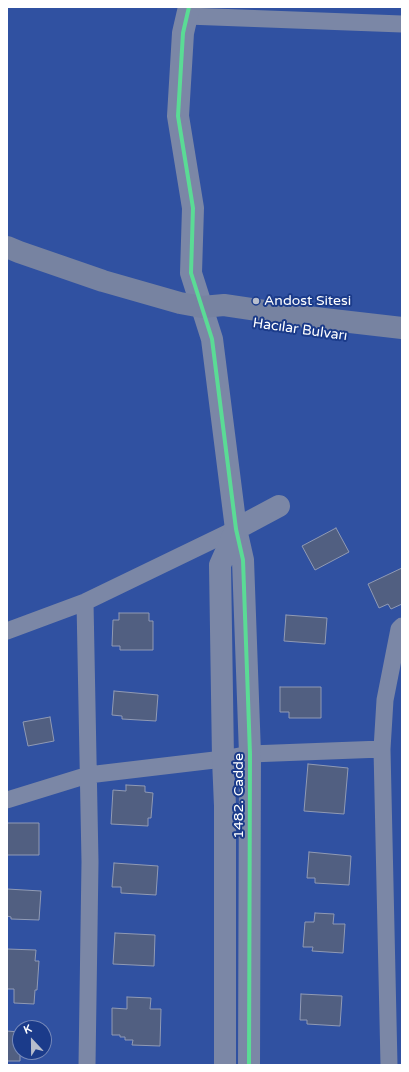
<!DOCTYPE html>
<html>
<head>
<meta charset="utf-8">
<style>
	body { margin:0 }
	#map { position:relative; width:409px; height:1072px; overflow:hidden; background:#344671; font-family:"Varela Round",sans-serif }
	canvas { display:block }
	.frame { position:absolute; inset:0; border:8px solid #fff; pointer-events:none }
	.north { position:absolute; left:12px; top:1020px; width:40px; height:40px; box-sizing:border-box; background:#1b3b8a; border:1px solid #7689b9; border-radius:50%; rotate:338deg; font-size:11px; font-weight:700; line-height:16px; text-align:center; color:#fff }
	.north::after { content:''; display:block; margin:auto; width:14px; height:18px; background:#b8becd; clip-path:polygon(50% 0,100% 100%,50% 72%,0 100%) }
</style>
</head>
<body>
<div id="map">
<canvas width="409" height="1072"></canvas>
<div class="frame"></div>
<div class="north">K</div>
</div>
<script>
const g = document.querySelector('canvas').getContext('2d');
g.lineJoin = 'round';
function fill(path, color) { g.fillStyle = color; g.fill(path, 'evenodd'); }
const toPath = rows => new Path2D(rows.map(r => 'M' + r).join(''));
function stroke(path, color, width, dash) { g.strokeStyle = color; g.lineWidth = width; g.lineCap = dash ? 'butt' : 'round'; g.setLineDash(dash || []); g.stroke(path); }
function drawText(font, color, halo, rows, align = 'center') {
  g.font = font + ' "Varela Round",sans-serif'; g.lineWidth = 4; g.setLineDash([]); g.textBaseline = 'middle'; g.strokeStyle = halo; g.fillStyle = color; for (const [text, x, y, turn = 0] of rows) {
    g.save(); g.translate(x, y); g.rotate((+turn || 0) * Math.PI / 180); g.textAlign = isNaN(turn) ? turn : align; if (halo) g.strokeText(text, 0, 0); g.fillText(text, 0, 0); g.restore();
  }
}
fill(toPath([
	[7,7,402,7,402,1065,7,1065],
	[20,1028,44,1028,44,1052,20,1052]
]), '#3051a1');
const building = toPath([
	[336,528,349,552,315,570,302,546,336,528],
	[402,568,402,604,391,609,388,604,379,608,368,584,402,568],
	[119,613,149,613,149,621,153,621,153,650,120,650,120,646,112,646,113,620,119,620,119,613],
	[286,615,327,618,325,644,284,641,286,615],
	[280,687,321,687,321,718,289,718,289,712,280,712,280,687],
	[114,691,158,695,156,721,122,719,122,716,112,715,114,691],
	[50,717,54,741,28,746,23,722,50,717],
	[308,764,348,768,344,814,304,811,308,764],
	[126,785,145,786,145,792,153,793,151,818,148,818,148,826,111,824,113,790,126,791,126,785],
	[7,823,39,823,39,855,7,855,7,823],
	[309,852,351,856,349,885,315,883,315,878,307,878,309,852],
	[114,863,158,866,156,895,121,893,121,887,112,887,114,863],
	[7,889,41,891,39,920,11,919,11,917,7,916,7,889],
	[315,913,334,914,333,924,345,924,343,953,312,951,313,947,303,947,305,922,314,922,315,913],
	[115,933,155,935,154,966,113,964,115,933],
	[7,949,36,950,35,961,39,961,37,990,35,990,34,1004,14,1003,14,989,7,989,7,949],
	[301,994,342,996,340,1026,307,1024,307,1020,300,1020,301,994],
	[127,997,151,998,150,1009,161,1009,160,1046,132,1045,133,1040,125,1040,125,1037,120,1037,120,1035,112,1035,112,1008,127,1009,127,997],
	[7,1031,20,1032,20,1061,7,1061,7,1031]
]);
fill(building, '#515f81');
stroke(building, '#909ab4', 1);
stroke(toPath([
	[187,16,402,24],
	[85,602,90,862,87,1065],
	[7,631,85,602,236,529],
	[7,800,88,775,223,759,250,754,382,749],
	[389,1065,382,749,385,700,399,629,402,626]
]), '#7b87a6', 17);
stroke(toPath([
	[189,7,183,33,178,116,193,208,191,273,212,339,236,529,243,560,250,754,249,1065],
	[236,529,279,506],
	[225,1065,225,806,223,759,220,565,236,529]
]), '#7b87a6', 22);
stroke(toPath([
	[7,247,19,252,103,281,180,303,202,307,224,305,298,316,402,328]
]), '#7783a1', 22);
stroke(toPath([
	[189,7,183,33,178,116,193,208,191,273,212,339,236,529,243,560,250,754,249,1065]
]), '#5adb95', 4);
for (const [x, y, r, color] of [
	[256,301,4,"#b8becd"]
]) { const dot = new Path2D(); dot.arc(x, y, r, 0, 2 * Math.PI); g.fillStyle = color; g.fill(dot); stroke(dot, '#1b3b8a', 1.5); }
drawText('14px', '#fff', '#1b3b8a', [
	["Andost Sitesi",264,301]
], 'left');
drawText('14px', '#fff', '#1b3b8a', [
	["Hacılar Bulvarı",300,330,8],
	["1482. Cadde",239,796,-90]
]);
</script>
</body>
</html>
